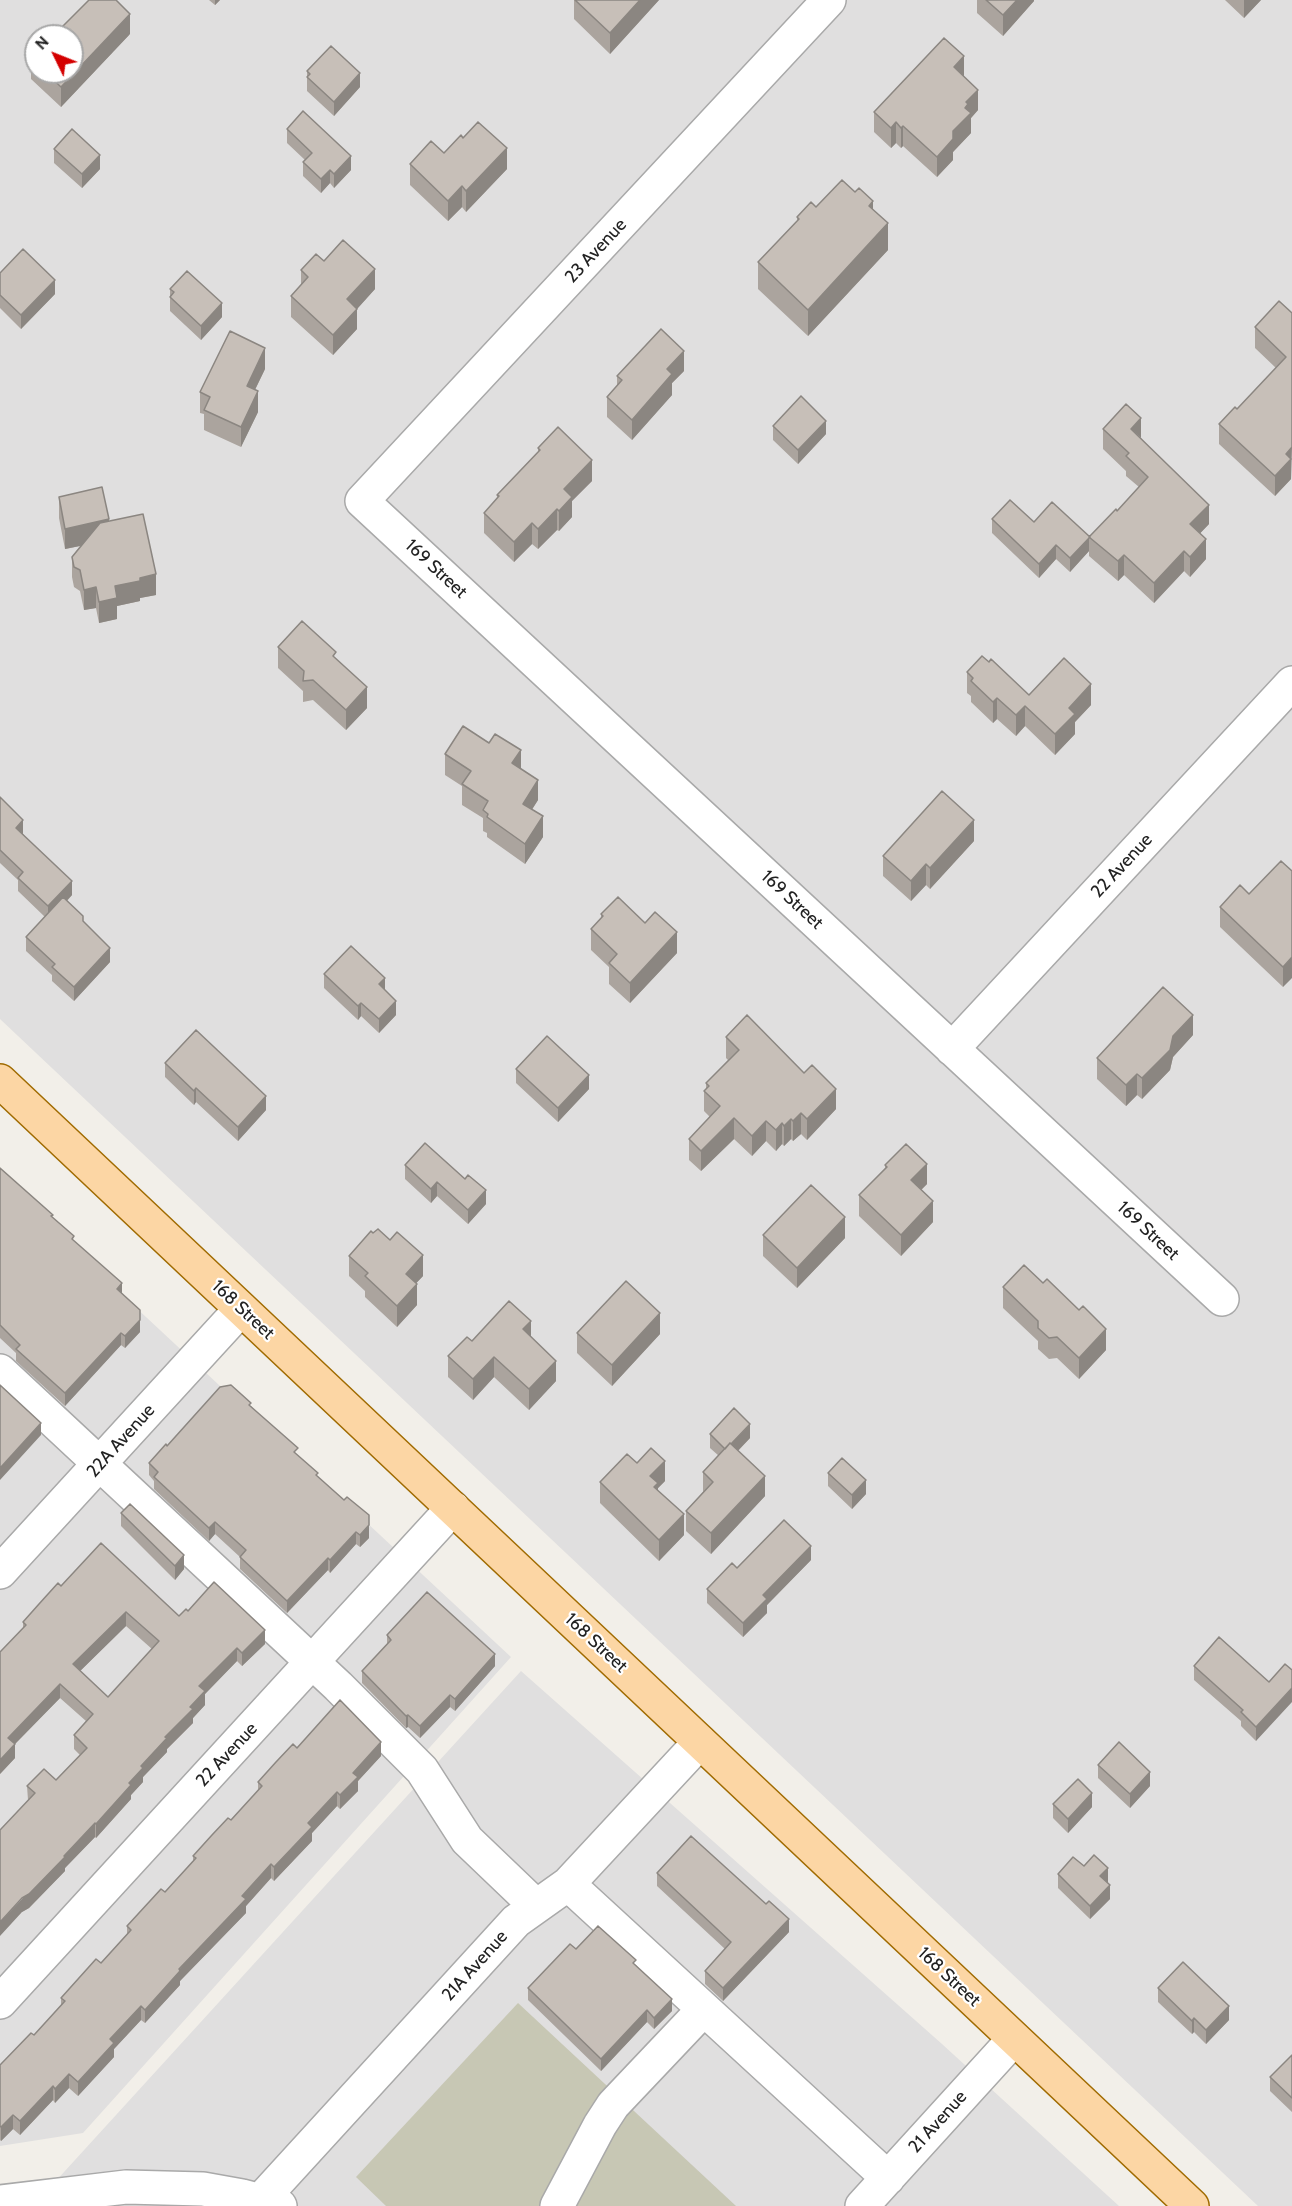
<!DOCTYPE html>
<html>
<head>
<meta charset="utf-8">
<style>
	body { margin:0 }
	#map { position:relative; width:1292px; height:2206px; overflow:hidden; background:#f2efe9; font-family:Cabin,sans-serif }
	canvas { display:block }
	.north { position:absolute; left:24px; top:24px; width:60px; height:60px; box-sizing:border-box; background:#fff; border:2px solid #a7a7a7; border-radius:50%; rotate:313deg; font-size:16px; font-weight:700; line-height:24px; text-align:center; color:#222 }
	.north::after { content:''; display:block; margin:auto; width:21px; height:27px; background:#d40000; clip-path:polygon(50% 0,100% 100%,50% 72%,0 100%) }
</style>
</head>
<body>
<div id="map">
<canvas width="1292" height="2206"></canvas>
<div class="north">N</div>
</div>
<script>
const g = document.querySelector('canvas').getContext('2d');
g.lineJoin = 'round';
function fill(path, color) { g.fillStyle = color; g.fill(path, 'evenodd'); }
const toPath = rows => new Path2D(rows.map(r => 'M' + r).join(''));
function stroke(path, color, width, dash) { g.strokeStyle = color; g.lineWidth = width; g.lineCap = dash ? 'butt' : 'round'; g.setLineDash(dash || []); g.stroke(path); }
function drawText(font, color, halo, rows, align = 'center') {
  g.font = font + ' Cabin,sans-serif'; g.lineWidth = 4.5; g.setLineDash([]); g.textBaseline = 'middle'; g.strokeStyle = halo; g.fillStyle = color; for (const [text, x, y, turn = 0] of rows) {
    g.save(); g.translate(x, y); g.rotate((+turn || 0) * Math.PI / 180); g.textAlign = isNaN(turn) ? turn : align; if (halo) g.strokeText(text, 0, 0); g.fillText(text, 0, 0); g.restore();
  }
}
fill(toPath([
	[0,0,1292,0,1292,2206,1258,2206,0,1019],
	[36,36,72,36,72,72,36,72],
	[0,1181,511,1657,83,2133,0,2146],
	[521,1671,942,2044,1119,2206,33,2206]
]), '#e0dfdf');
fill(toPath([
	[518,2003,736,2206,386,2206,356,2177]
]), '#c7c7b4');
const minor = toPath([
	[829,0,362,501,1222,1299],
	[952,1049,1292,683],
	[0,1371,338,1686,422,1770,467,1840,536,1906],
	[0,1572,241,1309],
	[568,1884,888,2178],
	[0,2002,453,1508],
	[260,2201,516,1921,568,1884,700,1742],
	[0,2202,126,2187,203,2189,242,2196,280,2206],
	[557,2206,600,2125,613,2105,703,2010],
	[862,2206,1014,2039]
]);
const major = toPath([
	[0,1081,1192,2206]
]);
stroke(minor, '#a9a9a9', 36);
stroke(major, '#a06b00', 36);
stroke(minor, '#fff', 33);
stroke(major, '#fcd6a4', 33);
fill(toPath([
	[209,0,220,0,215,5],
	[574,0,659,0,610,54,574,19],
	[977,0,1034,0,1034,1,1003,36,977,13],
	[1225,0,1261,0,1244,18],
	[130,34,61,107,31,79,31,59,36,53,36,72,72,72],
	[307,71,360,87,334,116,307,91],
	[964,77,978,110,971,118,971,133,953,152,953,160,937,177,903,146,901,148,896,143,891,148,874,132,874,112],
	[287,129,351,170,334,188,330,183,321,193,303,176,303,162,305,160,287,143],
	[463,138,507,169,466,212,462,207,448,221,410,185,410,164,444,153],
	[54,149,100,169,82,188,54,163],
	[816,207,873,210,888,250,808,336,758,289,758,262,797,221,797,217],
	[324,261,375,289,357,309,357,329,333,355,291,317,291,296,301,285,301,270],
	[0,273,55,294,21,329,0,308],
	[170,289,222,317,201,340,170,311],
	[1292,313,1291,479,1275,496,1219,444,1219,424,1237,409,1276,368,1255,348,1255,327],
	[265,369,255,390,258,412,241,447,204,430,204,414,200,413,200,392],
	[684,371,672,383,672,395,632,440,607,417,607,397,617,386,617,376],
	[773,426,826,434,798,464,773,440],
	[1103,429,1141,438,1209,524,1200,533,1206,559,1190,577,1184,571,1154,603,1124,575,1118,581,1089,556,1089,551,1070,572,1056,559,1039,578,992,533,992,519,1034,522,1089,537,1117,511,1139,487,1126,476,1126,471,1103,449],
	[538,448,592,481,572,501,572,517,559,531,557,530,538,549,532,544,514,562,484,533,484,513,497,499,497,495,538,452],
	[59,497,109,521,156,595,140,598,140,601,117,606,117,619,99,623,96,608,84,610,80,591,74,587,72,577,72,557,80,546,65,549,59,518],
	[278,647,336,659,367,708,346,730,313,700,303,702,303,691,278,668],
	[967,672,1029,695,1091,705,1075,722,1075,734,1055,755,1025,726,1016,736,997,719,993,723,971,702,971,696,967,693],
	[445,754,521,769,538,800,532,809,543,837,525,864,487,837,487,833,483,831,483,818,462,805,462,786,445,775],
	[0,797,23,834,72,895,67,901,83,921,110,962,74,1001,52,981,52,975,26,951,26,937,45,917,18,891,18,880,0,863],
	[974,841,930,889,926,885,911,901,883,876,883,856],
	[1292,871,1283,987,1220,927,1220,907,1249,894],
	[601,914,645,923,677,953,630,1003,609,984,609,967,591,950,591,929,601,918],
	[324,974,385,990,396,1015,379,1033,361,1016,358,1020,324,988],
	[1193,1035,1173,1057,1170,1070,1142,1099,1137,1095,1126,1106,1097,1079,1097,1058],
	[726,1037,836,1109,807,1140,801,1134,793,1141,791,1139,784,1146,782,1144,776,1151,766,1141,752,1156,734,1139,701,1171,689,1160,689,1139,710,1117,704,1111,704,1091,706,1089,706,1083,728,1060,726,1058],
	[165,1063,266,1110,238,1141,196,1102,194,1105,165,1077],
	[516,1069,589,1089,558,1122,516,1083],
	[405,1165,465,1179,486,1204,468,1224,437,1196,431,1203,405,1179],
	[885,1165,927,1184,921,1190,933,1222,901,1256,859,1216,859,1195,885,1168],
	[0,1168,53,1218,122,1293,140,1332,125,1348,121,1345,65,1406,16,1361,16,1353,0,1338],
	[763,1235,845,1238,797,1288,763,1256],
	[349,1256,423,1276,416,1283,417,1305,397,1327,365,1297,365,1291,349,1276],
	[1003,1287,1106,1350,1079,1379,1057,1358,1049,1359,1038,1349,1038,1341,1003,1308],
	[577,1333,660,1334,612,1386,577,1353],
	[531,1337,556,1381,529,1410,494,1377,473,1400,448,1377,448,1356,472,1341],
	[251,1406,318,1477,344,1500,369,1515,369,1538,360,1547,356,1544,330,1573,328,1570,287,1613,240,1569,240,1557,215,1534,209,1541,154,1489,154,1481,149,1475,149,1463,167,1446],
	[710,1434,750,1438,738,1451,765,1496,711,1554,686,1531,686,1511,703,1492,703,1472,719,1456,710,1448],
	[637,1463,665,1481,658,1488,658,1491,684,1535,659,1561,600,1503,600,1482],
	[828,1473,866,1494,852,1509,828,1486],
	[121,1513,184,1569,175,1580,121,1526],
	[811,1560,767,1605,767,1613,743,1637,707,1603,707,1589],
	[61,1586,179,1616,188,1611,265,1644,242,1666,237,1661,205,1694,205,1705,193,1718,193,1723,167,1749,167,1752,143,1777,143,1782,131,1795,131,1799,96,1838,95,1837,65,1868,65,1871,29,1908,22,1912,28,1800,27,1786,56,1780,80,1755,74,1749,74,1735,86,1721,60,1698,15,1744,15,1758,0,1774,23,1628,23,1622],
	[126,1626,152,1649,108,1697,80,1671],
	[387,1635,495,1666,455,1711,450,1707,420,1738,408,1727,406,1728,362,1683,362,1671,387,1644],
	[1194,1666,1269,1682,1256,1741,1241,1726,1241,1721,1194,1680],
	[297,1748,381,1756,358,1781,358,1791,340,1809,337,1806,312,1833,312,1841,274,1881,271,1878,246,1906,246,1913,180,1981,180,1985,145,2023,141,2020,114,2049,114,2057,78,2096,69,2088,55,2103,53,2100,20,2135,13,2129,1,2141,0,2140,0,2065,34,2035,61,2005,61,1998,101,1963,127,1935,127,1926,165,1892,193,1861,193,1856,231,1820,258,1791,258,1782],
	[1098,1765,1150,1786,1130,1808,1098,1778],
	[1053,1804,1092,1807,1068,1833,1053,1818],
	[1084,1866,1108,1882,1110,1899,1090,1919,1058,1888,1058,1874],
	[657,1873,766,1904,789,1932,723,2001,705,1984,705,1971,725,1949,657,1886],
	[576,1949,636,1965,672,2011,654,2029,647,2022,601,2071,528,2000,528,1988],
	[1158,1988,1229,2020,1206,2044,1194,2032,1192,2034,1158,2002],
	[1292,2055,1292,2112,1270,2091,1270,2077]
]), '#aba49e');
fill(toPath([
	[215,0,220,0,215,5],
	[640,0,659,0,610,54,610,33],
	[1017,0,1034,0,1034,1,1003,36,1003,15],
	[1244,0,1261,0,1244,18],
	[130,14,130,34,61,107,61,87],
	[964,56,964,77,954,67],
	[360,73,360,87,334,116,334,102],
	[978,90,978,110,971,118,971,133,953,152,953,160,937,177,937,157,953,131,965,108,966,102],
	[896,122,896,143,891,148,891,128],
	[903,126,903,146,901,148,901,128],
	[507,148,507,169,466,212,466,191],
	[100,155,100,169,82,188,82,174],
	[351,156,351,170,334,188,334,174],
	[330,170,330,183,321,193,321,179],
	[462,186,462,207,448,221,448,201],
	[873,201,873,228,869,206],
	[888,223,888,250,808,336,808,310],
	[375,269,375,289,357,309,357,329,333,355,333,335,347,299],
	[55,280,55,294,21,329,21,315],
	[222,303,222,317,201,340,201,326],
	[265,348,265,369,247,406,247,386],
	[684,351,684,371,672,383,672,395,632,440,632,420,667,369],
	[258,391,258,412,241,447,241,427],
	[1141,418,1141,438,1131,429],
	[826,421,826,434,798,464,798,450],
	[1292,447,1291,479,1275,496,1275,476,1286,454],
	[592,460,592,481,572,501,572,517,559,531,559,511,564,489],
	[1209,505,1209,524,1190,544,1190,524],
	[557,509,557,530,538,549,538,529],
	[109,519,109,540,65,549,65,529],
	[532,523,532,544,514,562,514,542],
	[1089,537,1089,551,1070,572,1070,558],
	[1206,539,1206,559,1190,577,1190,557],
	[1056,545,1056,559,1039,578,1039,564],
	[1184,551,1184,571,1154,603,1154,583],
	[1124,555,1124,575,1118,581,1118,561],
	[156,574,156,595,140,598,140,601,117,606,117,619,99,623,99,602,115,586,140,578],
	[96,587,96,608,84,610,84,590],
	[1091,684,1091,705,1075,722,1075,734,1055,755,1055,734,1069,708],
	[367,687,367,708,346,730,346,710],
	[997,698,997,719,993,723,993,702],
	[1025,706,1025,726,1016,736,1016,715],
	[521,750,521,771,512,763],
	[538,780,538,800,523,824,523,804],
	[543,816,543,837,525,864,525,844],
	[23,820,23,834,16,842,16,828],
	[974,820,974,841,930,889,930,868],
	[926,864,926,885,911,901,911,881],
	[72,881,72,895,48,920,48,906],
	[677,932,677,953,630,1003,630,983],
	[110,948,110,962,74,1001,74,987],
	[1292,957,1292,978,1283,987,1283,967],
	[385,978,385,992,379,984],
	[396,1001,396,1015,379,1033,379,1019],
	[361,1003,361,1016,358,1020,358,1006],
	[1193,1015,1193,1035,1173,1057,1170,1070,1142,1099,1142,1078,1173,1036],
	[1137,1074,1137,1095,1126,1106,1126,1085],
	[589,1075,589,1089,558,1122,558,1108],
	[196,1088,196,1102,194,1105,194,1091],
	[836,1089,836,1109,807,1140,807,1119],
	[266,1096,266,1110,238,1141,238,1127],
	[801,1113,801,1134,793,1141,793,1121],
	[734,1118,734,1139,701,1171,701,1151],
	[791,1119,791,1139,784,1146,784,1126],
	[766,1121,766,1141,752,1156,752,1136],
	[782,1123,782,1144,776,1151,776,1130],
	[927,1164,927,1184,911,1200,911,1180],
	[437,1182,437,1196,431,1203,431,1189],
	[486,1190,486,1204,468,1224,468,1210],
	[933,1201,933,1222,901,1256,901,1235],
	[845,1217,845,1238,797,1288,797,1268],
	[423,1255,423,1276,406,1294,406,1274],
	[122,1283,122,1295,117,1289],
	[417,1284,417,1305,397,1327,397,1306],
	[660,1313,660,1334,612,1386,612,1365],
	[140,1320,140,1332,125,1348,125,1336],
	[531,1321,531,1341,523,1329],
	[1106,1329,1106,1350,1079,1379,1079,1358],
	[121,1333,121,1345,65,1406,65,1393],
	[494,1357,494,1377,473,1400,473,1379],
	[556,1361,556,1381,529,1410,529,1389],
	[41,1423,41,1435,0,1480,0,1468],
	[750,1424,750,1438,726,1463,726,1450],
	[665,1461,665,1481,658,1488,658,1504,650,1476],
	[765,1476,765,1496,711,1554,711,1533],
	[866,1480,866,1494,852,1509,852,1495],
	[684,1514,684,1535,659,1561,659,1540],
	[215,1522,215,1534,209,1541,209,1528],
	[369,1525,369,1538,360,1547,360,1535],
	[356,1532,356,1544,330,1573,330,1560],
	[811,1546,811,1560,767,1605,767,1613,743,1637,743,1623,763,1595],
	[184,1555,184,1569,175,1580,175,1566],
	[328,1558,328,1570,287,1613,287,1601],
	[126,1612,126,1626,73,1678,73,1664],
	[265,1630,265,1644,242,1666,242,1653],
	[237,1648,237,1661,205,1694,205,1705,193,1718,193,1723,167,1749,167,1752,143,1777,143,1782,131,1795,131,1799,96,1838,96,1824,129,1783,141,1766,190,1707,199,1686],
	[495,1654,495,1666,455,1711,455,1699],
	[60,1684,60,1698,15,1744,15,1758,0,1774,0,1760,8,1738],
	[1292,1688,1292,1702,1256,1741,1256,1727],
	[450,1695,450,1707,420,1738,420,1726],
	[408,1715,408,1727,406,1728,406,1716],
	[381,1742,381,1756,358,1781,358,1791,340,1809,340,1795,353,1773],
	[1150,1772,1150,1786,1130,1808,1130,1794],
	[337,1792,337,1806,312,1833,312,1841,274,1881,274,1867,308,1823],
	[1092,1793,1092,1807,1068,1833,1068,1819],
	[95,1823,95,1837,65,1868,65,1871,29,1908,22,1912,0,1936,0,1922],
	[271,1864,271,1878,246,1906,246,1913,180,1981,180,1985,145,2023,145,2010,242,1896],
	[1108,1868,1108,1882,1100,1890,1100,1876],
	[1110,1885,1110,1899,1090,1919,1090,1906],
	[789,1919,789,1932,723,2001,723,1988],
	[672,1999,672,2011,654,2029,654,2018],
	[141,2006,141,2020,114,2049,114,2057,78,2096,78,2082,110,2039],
	[1229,2006,1229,2020,1206,2044,1206,2030],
	[647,2010,647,2022,601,2071,601,2059],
	[1194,2018,1194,2032,1192,2034,1192,2021],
	[69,2074,69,2088,55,2103,55,2089],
	[53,2086,53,2100,20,2135,20,2121],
	[13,2115,13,2129,1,2141,1,2127]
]), '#8b8681');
const building = toPath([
	[89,0,116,0,130,14,61,87,45,72,72,72,72,36,53,36,89,0],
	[575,0,640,0,610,33,575,0],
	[986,0,1017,0,1003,15,986,0],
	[944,38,964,56,954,67,978,90,966,102,968,104,965,108,971,113,953,131,953,139,937,157,903,126,901,128,896,122,891,128,874,112,944,38],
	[331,46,360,73,334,102,307,77,310,74,307,71,331,46],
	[36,53,36,64,31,59,36,53],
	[303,111,351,156,334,174,330,170,321,179,303,162,312,153,287,129,303,111],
	[478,122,507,148,466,191,462,186,448,201,410,164,431,141,444,153,461,135,463,138,478,122],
	[72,129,100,155,82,174,54,149,72,129],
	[842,180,855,192,859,188,873,201,869,206,888,223,808,310,758,262,799,219,797,217,811,202,816,207,842,180],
	[343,240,375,269,347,299,357,309,333,335,291,296,308,277,301,270,316,254,324,261,343,240],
	[23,249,55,280,21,315,0,295,0,273,23,249],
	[187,271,222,303,201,326,170,297,174,292,170,289,187,271],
	[1279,301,1292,313,1292,447,1286,454,1291,459,1275,476,1219,424,1235,407,1237,409,1286,357,1255,327,1279,301],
	[661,329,684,351,667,369,672,374,632,420,607,397,622,380,617,376,661,329],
	[230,331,265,348,247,386,258,391,241,427,204,410,210,397,200,392,230,331],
	[801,396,826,421,798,450,773,426,801,396],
	[1126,404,1141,418,1131,429,1209,505,1190,524,1206,539,1190,557,1184,551,1154,583,1124,555,1118,561,1089,537,1116,509,1117,511,1148,477,1126,456,1129,453,1103,429,1126,404],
	[558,427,592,460,564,489,572,497,559,511,557,509,538,529,532,523,514,542,484,513,499,496,497,495,540,450,538,448,558,427],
	[102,487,109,519,65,529,59,497,102,487],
	[1010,500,1034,522,1052,502,1090,537,1070,558,1056,545,1039,564,992,519,1010,500],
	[143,514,156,574,140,578,140,581,115,586,117,598,99,602,96,587,84,590,80,570,74,567,72,557,100,523,143,514],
	[302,621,336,652,333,656,367,687,346,710,313,680,303,681,304,671,278,647,302,621],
	[982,656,989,662,991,659,1029,695,1064,658,1091,684,1069,708,1075,714,1055,734,1025,706,1016,715,997,698,993,702,971,681,973,678,967,672,982,656],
	[463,726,489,743,495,734,521,750,512,763,538,780,523,804,543,816,525,844,487,817,488,814,483,810,488,801,462,784,471,771,445,754,463,726],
	[942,791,974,820,930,868,926,864,911,881,883,856,942,791],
	[0,797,23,820,16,828,72,881,48,906,18,878,23,872,0,850,0,797],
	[1281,861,1292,871,1292,957,1283,967,1220,907,1240,885,1249,894,1281,861],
	[63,897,83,916,83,921,110,948,74,987,52,967,55,964,26,937,63,897],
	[618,897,645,923,655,912,677,932,630,983,609,963,617,954,591,929,603,916,601,914,618,897],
	[351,946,385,978,379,984,396,1001,379,1019,361,1003,358,1006,324,974,351,946],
	[1163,987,1193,1015,1173,1036,1170,1050,1142,1078,1137,1074,1126,1085,1097,1058,1163,987],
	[747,1015,804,1073,812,1065,836,1089,807,1119,801,1113,793,1121,791,1119,784,1126,782,1123,776,1130,766,1121,752,1136,734,1118,701,1151,689,1139,720,1106,704,1091,709,1086,706,1083,739,1050,726,1037,747,1015],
	[196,1030,266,1096,238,1127,196,1088,194,1091,165,1063,196,1030],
	[547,1036,589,1075,558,1108,516,1069,547,1036],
	[425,1143,465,1179,468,1175,486,1190,468,1210,437,1182,431,1189,405,1165,425,1143],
	[906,1144,927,1164,911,1180,933,1201,901,1235,859,1195,887,1167,885,1165,906,1144],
	[0,1168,53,1215,51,1216,74,1236,72,1239,122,1283,117,1289,140,1310,140,1320,125,1336,121,1333,65,1393,16,1349,20,1345,0,1325,0,1168],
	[811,1185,845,1217,797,1268,763,1235,811,1185],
	[378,1229,390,1240,397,1232,423,1255,406,1274,417,1284,397,1306,365,1276,368,1273,349,1256,371,1231,373,1233,378,1229],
	[1024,1265,1043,1283,1047,1279,1079,1310,1083,1306,1106,1329,1079,1358,1057,1337,1049,1338,1038,1328,1038,1321,1003,1287,1024,1265],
	[626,1281,660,1313,612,1365,577,1333,626,1281],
	[509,1301,531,1321,523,1329,556,1361,529,1389,494,1357,473,1379,448,1356,467,1337,472,1341,509,1301],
	[0,1385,41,1423,0,1468,0,1385],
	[231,1385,251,1403,249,1405,298,1448,294,1452,318,1473,316,1475,344,1500,347,1497,369,1515,369,1525,360,1535,356,1532,330,1560,328,1558,287,1601,240,1557,246,1550,215,1522,209,1528,154,1477,158,1472,149,1463,166,1444,167,1446,220,1387,231,1385],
	[734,1408,750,1424,731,1444,730,1443,725,1449,710,1434,734,1408],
	[730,1443,765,1476,711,1533,686,1511,713,1482,703,1472,730,1443],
	[651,1448,665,1461,650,1476,658,1483,654,1487,684,1514,659,1540,600,1482,627,1454,637,1463,651,1448],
	[842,1458,866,1480,852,1495,828,1473,842,1458],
	[130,1504,184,1555,175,1566,121,1513,130,1504],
	[784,1520,811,1546,763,1595,767,1599,743,1623,707,1589,732,1563,737,1568,784,1520],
	[101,1543,179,1616,186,1609,188,1611,214,1582,265,1630,242,1653,237,1648,199,1686,205,1691,190,1707,193,1709,165,1737,167,1738,141,1766,143,1768,129,1783,131,1785,96,1824,95,1823,64,1856,65,1857,29,1894,22,1898,0,1922,0,1830,35,1793,27,1786,44,1769,56,1780,87,1748,74,1735,93,1714,60,1684,8,1738,15,1744,0,1760,0,1652,26,1625,23,1622,39,1604,58,1583,61,1586,101,1543],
	[126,1612,159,1641,108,1697,73,1664,126,1612],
	[427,1592,495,1654,455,1699,450,1695,420,1726,408,1715,406,1716,362,1671,391,1640,387,1635,427,1592],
	[1219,1637,1269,1682,1285,1664,1292,1670,1292,1688,1256,1727,1241,1712,1243,1710,1194,1666,1219,1637],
	[340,1700,381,1742,353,1773,358,1777,340,1795,337,1792,308,1823,312,1827,274,1867,271,1864,242,1896,246,1899,179,1969,180,1971,145,2010,141,2006,110,2039,114,2043,78,2082,69,2074,55,2089,53,2086,20,2121,13,2115,1,2127,0,2126,0,2065,31,2033,34,2035,65,2001,61,1998,96,1959,101,1963,131,1930,127,1926,161,1889,165,1892,196,1858,193,1856,212,1835,228,1818,231,1820,262,1786,258,1782,276,1762,293,1744,297,1748,340,1700],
	[1119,1742,1150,1772,1130,1794,1098,1765,1119,1742],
	[1078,1779,1092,1793,1068,1819,1053,1804,1078,1779],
	[691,1836,766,1904,769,1901,789,1919,723,1988,705,1971,731,1942,657,1873,691,1836],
	[1094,1855,1108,1868,1100,1876,1110,1885,1090,1906,1058,1874,1073,1857,1084,1866,1094,1855],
	[598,1926,636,1960,633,1963,672,1999,654,2018,647,2010,601,2059,528,1988,570,1944,576,1949,598,1926],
	[1183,1962,1229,2006,1206,2030,1194,2018,1192,2021,1158,1988,1183,1962],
	[1292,2055,1292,2098,1270,2077,1292,2055]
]);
fill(building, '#c7bfb8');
stroke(building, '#8b8681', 1.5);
drawText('18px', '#222', '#fff', [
	["23 Avenue",596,251,-47],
	["169 Street",436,569,43],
	["22 Avenue",1122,866,-47],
	["169 Street",792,900,43],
	["169 Street",1148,1231,43],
	["168 Street",243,1310,43],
	["22A Avenue",121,1441,-48],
	["168 Street",596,1643,43],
	["22 Avenue",227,1755,-47],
	["21A Avenue",475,1966,-48],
	["168 Street",949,1977,43],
	["21 Avenue",938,2122,-48]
]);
</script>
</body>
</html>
